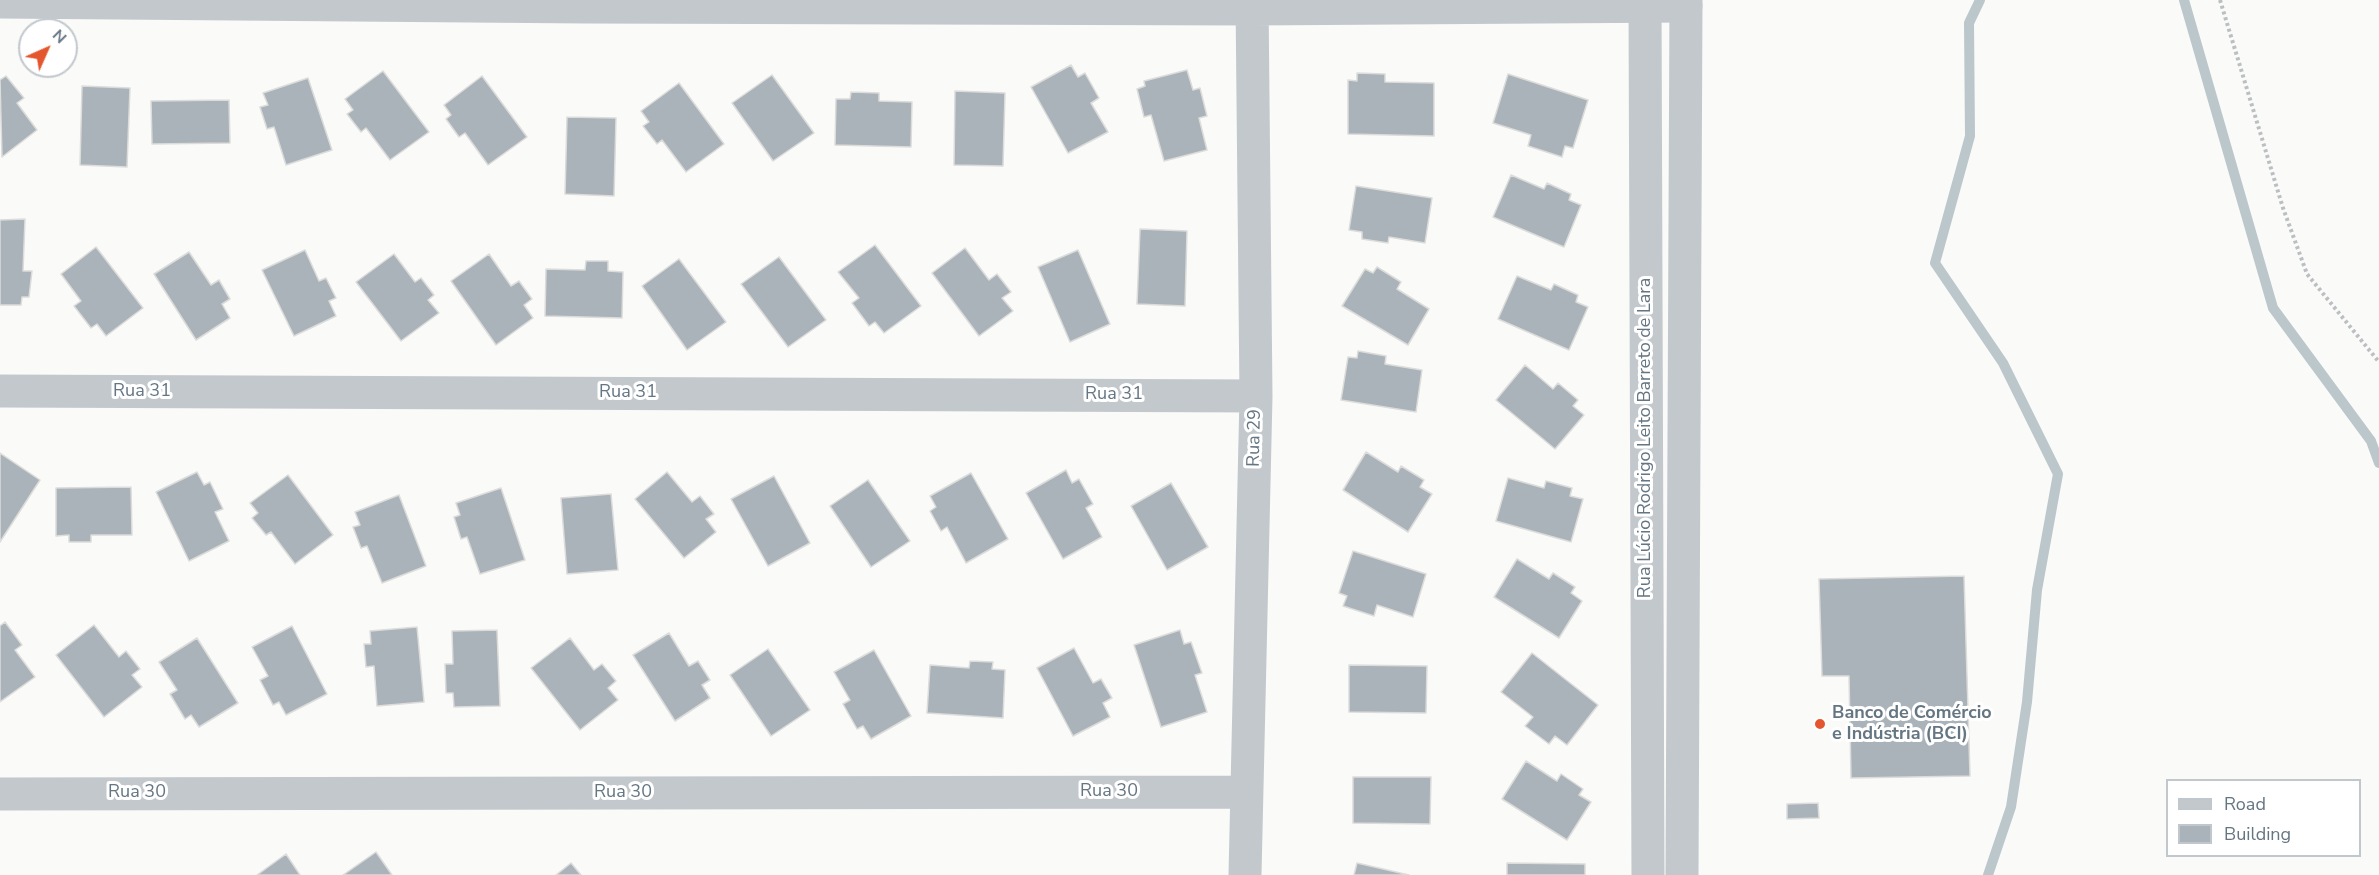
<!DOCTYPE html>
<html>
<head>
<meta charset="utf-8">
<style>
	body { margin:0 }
	#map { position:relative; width:2379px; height:875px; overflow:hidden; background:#fafaf8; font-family:"Nunito Sans",sans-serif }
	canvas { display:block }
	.legend { position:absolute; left:2166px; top:779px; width:195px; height:78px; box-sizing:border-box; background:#fff; border:2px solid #c1c8cd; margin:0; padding:8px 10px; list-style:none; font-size:18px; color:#657683 }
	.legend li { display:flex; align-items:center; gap:12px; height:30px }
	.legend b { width:30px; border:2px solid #c1c8cd }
	.north { position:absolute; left:18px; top:18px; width:60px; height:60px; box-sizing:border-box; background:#fff; border:2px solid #c1c8cd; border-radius:50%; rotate:45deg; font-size:16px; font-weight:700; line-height:24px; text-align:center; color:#657683 }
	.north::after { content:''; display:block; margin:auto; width:21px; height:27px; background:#e4572e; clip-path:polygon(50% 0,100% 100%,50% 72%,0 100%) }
</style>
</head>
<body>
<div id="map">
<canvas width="2379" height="875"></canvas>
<ul class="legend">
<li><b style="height:8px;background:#c3c8cc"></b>Road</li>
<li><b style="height:16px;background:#aab3b9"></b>Building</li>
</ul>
<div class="north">N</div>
</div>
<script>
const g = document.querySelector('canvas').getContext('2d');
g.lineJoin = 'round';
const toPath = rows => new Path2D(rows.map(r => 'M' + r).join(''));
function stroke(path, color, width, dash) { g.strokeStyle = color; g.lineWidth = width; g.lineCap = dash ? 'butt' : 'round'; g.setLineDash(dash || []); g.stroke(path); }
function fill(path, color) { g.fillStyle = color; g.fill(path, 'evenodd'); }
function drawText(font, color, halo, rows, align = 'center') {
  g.font = font + ' "Nunito Sans",sans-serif'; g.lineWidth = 6; g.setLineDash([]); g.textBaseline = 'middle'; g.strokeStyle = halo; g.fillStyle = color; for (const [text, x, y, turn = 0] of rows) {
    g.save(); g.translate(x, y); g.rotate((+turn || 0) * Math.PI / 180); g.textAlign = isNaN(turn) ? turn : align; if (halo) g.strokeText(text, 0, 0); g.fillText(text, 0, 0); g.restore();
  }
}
stroke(toPath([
	[1980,0,1969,23,1970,136,1935,263,2003,363,2058,474,2037,590,2027,702,2011,807,1988,875],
	[2184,0,2273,308,2371,441,2379,463]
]), '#bbc7cb', 10);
const building = toPath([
	[1071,65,1078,77,1085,73,1099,98,1091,103,1108,132,1068,153,1031,87,1071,65],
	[1187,70,1193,90,1200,88,1207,116,1199,118,1207,150,1164,161,1151,115,1144,117,1137,89,1145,86,1144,81,1187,70],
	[383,71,429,132,390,160,366,128,361,132,347,114,353,110,345,99,383,71],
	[1357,73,1385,74,1385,82,1434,83,1434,136,1348,134,1348,80,1357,81,1357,73],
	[1508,74,1588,100,1573,148,1565,146,1562,157,1528,146,1531,135,1493,123,1508,74],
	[772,75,814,133,773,161,732,103,772,75],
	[6,76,24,98,17,103,37,130,2,157,0,80,6,76],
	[482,76,527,137,488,165,465,133,459,137,446,119,451,115,444,105,482,76],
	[308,78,332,150,286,165,274,127,267,129,260,107,268,105,263,93,308,78],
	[679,83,724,144,686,172,662,140,657,144,643,126,649,122,641,111,679,83],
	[82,86,130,88,127,167,80,165,82,86],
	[955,91,1005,93,1003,166,954,165,955,91],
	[851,92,879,93,879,101,912,102,911,147,835,145,836,99,850,99,851,92],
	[229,100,230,143,152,144,151,101,229,100],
	[567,117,616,118,614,196,565,194,567,117],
	[1511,175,1544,189,1547,183,1571,194,1569,200,1581,205,1564,247,1493,217,1511,175],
	[1356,186,1432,198,1425,243,1389,237,1388,243,1362,239,1362,232,1349,230,1356,186],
	[25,219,23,271,32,271,29,297,22,297,21,305,0,305,0,220,25,219],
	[1140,229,1187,231,1185,306,1137,304,1140,229],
	[875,245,921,306,884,333,875,322,869,326,852,303,859,298,838,272,875,245],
	[96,247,143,308,106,336,97,324,91,328,74,306,81,301,61,274,96,247],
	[965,248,989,280,997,274,1011,292,1002,298,1013,311,979,336,932,273,965,248],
	[305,250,319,281,326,278,336,298,329,301,336,316,294,336,262,270,305,250],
	[1078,250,1110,324,1070,342,1038,267,1078,250],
	[189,252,211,285,219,280,230,299,222,304,230,318,196,340,154,274,189,252],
	[394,254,415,282,421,278,434,295,428,300,439,313,401,341,356,282,394,254],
	[489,254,511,286,519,281,532,299,524,305,533,318,496,345,451,281,489,254],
	[779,257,826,320,788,347,741,284,779,257],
	[679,259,726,322,687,350,642,286,679,259],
	[586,261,608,261,608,271,623,272,622,318,545,316,546,269,585,270,586,261],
	[1377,267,1401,282,1397,289,1429,309,1408,345,1342,306,1365,269,1373,273,1377,267],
	[1517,276,1551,290,1554,284,1578,295,1576,302,1588,307,1569,350,1498,319,1517,276],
	[1358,351,1386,356,1385,364,1422,370,1416,412,1341,400,1348,357,1357,358,1358,351],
	[1525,365,1553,389,1558,383,1578,400,1573,406,1584,415,1555,449,1496,400,1525,365],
	[1366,452,1398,472,1401,466,1424,480,1420,487,1432,494,1408,532,1343,490,1366,452],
	[0,453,40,480,0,542,0,453],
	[1066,470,1072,483,1079,479,1093,504,1086,508,1102,537,1063,559,1026,493,1066,470],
	[197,472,204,485,210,482,223,509,215,512,229,541,189,561,156,492,197,472],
	[667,472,692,502,700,496,714,514,706,519,716,532,684,558,635,499,667,472],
	[971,473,1008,539,966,563,947,527,941,531,930,511,936,507,930,496,971,473],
	[288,475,333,535,295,564,271,532,266,535,252,518,258,513,250,503,288,475],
	[774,476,810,543,768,566,731,499,774,476],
	[1508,478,1544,488,1546,481,1572,488,1570,496,1583,499,1571,542,1496,521,1508,478],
	[868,480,910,541,871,567,830,506,868,480],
	[1171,483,1208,547,1167,570,1131,506,1171,483],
	[131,487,132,535,91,535,91,542,69,542,69,535,56,536,56,488,131,487],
	[501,488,525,560,480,574,467,537,461,539,454,517,460,515,456,503,501,488],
	[611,494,618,570,567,574,561,498,611,494],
	[399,495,426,566,382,583,367,546,361,548,353,527,360,525,355,512,399,495],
	[1353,551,1426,574,1413,617,1377,605,1374,616,1343,606,1347,596,1339,593,1353,551],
	[1517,559,1549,579,1553,573,1575,587,1571,593,1582,601,1559,638,1494,597,1517,559],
	[1964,576,1970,776,1851,778,1849,676,1822,676,1819,579,1964,576],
	[5,622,22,645,15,650,35,677,0,702,0,626,5,622],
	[94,625,119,657,126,651,140,669,132,675,142,687,104,717,56,655,94,625],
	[292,626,327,694,286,715,279,702,273,705,260,680,268,676,252,647,292,626],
	[417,627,424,702,377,706,374,666,366,667,364,644,371,644,370,631,417,627],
	[497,630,500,706,454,707,453,693,446,693,445,664,453,664,452,631,497,630],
	[1180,630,1184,644,1191,642,1202,673,1195,675,1207,712,1161,727,1134,645,1180,630],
	[669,633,689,666,698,661,710,680,702,685,710,698,675,721,633,655,669,633],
	[197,638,238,703,199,727,191,715,185,719,170,694,177,690,159,662,197,638],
	[570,638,594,670,602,664,616,681,608,688,618,700,580,730,531,668,570,638],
	[1074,648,1093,683,1101,679,1112,698,1103,703,1110,717,1073,736,1037,668,1074,648],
	[768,649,810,710,771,736,730,675,768,649],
	[874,650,911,716,871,739,863,726,857,729,843,704,850,700,834,672,874,650],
	[1532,653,1598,705,1567,745,1555,736,1549,744,1525,726,1533,717,1501,692,1532,653],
	[970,661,993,662,992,669,1005,670,1003,718,927,713,930,665,969,668,970,661],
	[1349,665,1427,666,1426,713,1349,712,1349,665],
	[1526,761,1557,781,1561,774,1583,789,1579,795,1591,802,1567,840,1502,799,1526,761],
	[1353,777,1431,777,1430,824,1353,823,1353,777],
	[1818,803,1819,818,1787,819,1787,804,1818,803],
	[376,852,392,875,343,875,376,852],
	[286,854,300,875,257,875,286,854],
	[571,863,581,875,556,875,571,863],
	[1357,863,1409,875,1354,875,1357,863],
	[1507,863,1585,864,1585,875,1507,875,1507,863]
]);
fill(building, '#aab3b9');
stroke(building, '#dcdcda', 1.5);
stroke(toPath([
	[2220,0,2283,208,2307,274,2379,362]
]), '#bbbfc2', 4, [3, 3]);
stroke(toPath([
	[0,2,587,7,1253,9,1686,6],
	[0,391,1256,396],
	[0,794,1246,792],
	[1245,875,1256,396,1252,0]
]), '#c3c8cc', 33);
stroke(toPath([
	[1645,0,1648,875],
	[1682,875,1686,0]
]), '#c3c8cc', 33);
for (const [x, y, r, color] of [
	[1820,724,6,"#e4572e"]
]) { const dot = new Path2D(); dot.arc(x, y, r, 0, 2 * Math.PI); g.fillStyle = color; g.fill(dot); stroke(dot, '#fff', 2); }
drawText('18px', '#657683', '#fff', [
	["Rua 31",142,392],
	["Rua 31",628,393],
	["Rua 31",1114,395],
	["Rua 29",1255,438,-89],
	["Rua Lúcio Rodrigo Leito Barreto de Lara",1646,438,-90],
	["Rua 30",1109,792],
	["Rua 30",137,793],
	["Rua 30",623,793]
]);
drawText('bold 18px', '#657683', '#fff', [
	["Banco de Comércio",1832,714],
	["e Indústria (BCI)",1832,735]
], 'left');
</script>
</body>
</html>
